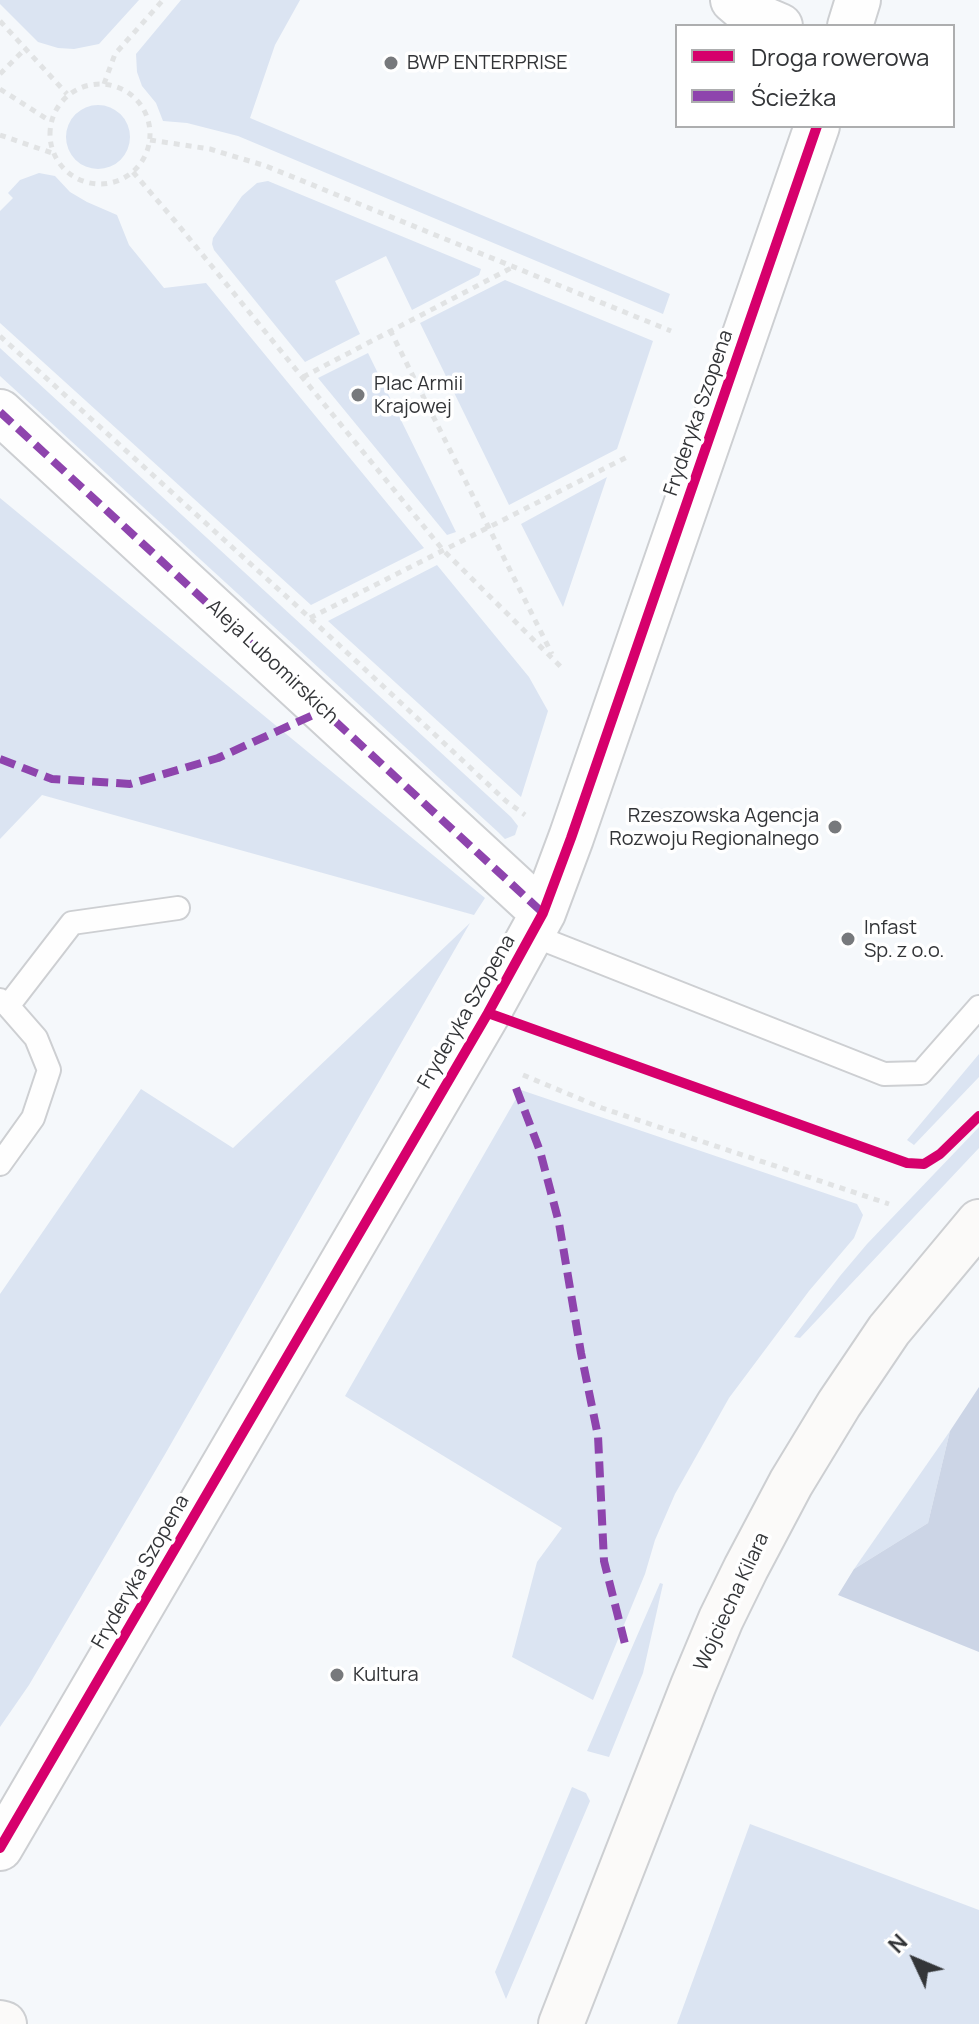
<!DOCTYPE html>
<html>
<head>
<meta charset="utf-8">
<style>
	body { margin:0 }
	#map { position:relative; width:979px; height:2024px; overflow:hidden; background:#f5f8fb; font-family:Manrope,sans-serif }
	canvas { display:block }
	.legend { position:absolute; left:675px; top:24px; width:280px; height:104px; box-sizing:border-box; background:#fff; border:2px solid #adaeaf; margin:0; padding:10px 14px; list-style:none; font-size:24px; color:#333538 }
	.legend li { display:flex; align-items:center; gap:16px; height:40px }
	.legend b { width:40px; border:2px solid #adaeaf }
	.north { position:absolute; left:875px; top:1920px; width:80px; height:80px; -webkit-text-stroke:6px #fff; paint-order:stroke; rotate:314deg; font-size:22px; font-weight:700; line-height:32px; text-align:center; color:#333538 }
	.north::after { content:''; display:block; margin:auto; width:28px; height:36px; background:#333538; clip-path:polygon(50% 0,100% 100%,50% 72%,0 100%) }
</style>
</head>
<body>
<div id="map">
<canvas width="979" height="2024"></canvas>
<ul class="legend">
<li><b style="height:10px;background:#d6006c"></b>Droga rowerowa</li>
<li><b style="height:10px;background:#8e44ad"></b>Ścieżka</li>
</ul>
<div class="north">N</div>
</div>
<script>
const g = document.querySelector('canvas').getContext('2d');
g.lineJoin = 'round';
function fill(path, color) { g.fillStyle = color; g.fill(path, 'evenodd'); }
const toPath = rows => new Path2D(rows.map(r => 'M' + r).join(''));
function stroke(path, color, width, dash) { g.strokeStyle = color; g.lineWidth = width; g.lineCap = dash ? 'butt' : 'round'; g.setLineDash(dash || []); g.stroke(path); }
function drawText(font, color, halo, rows, align = 'center') {
  g.font = font + ' Manrope,sans-serif'; g.lineWidth = 7; g.setLineDash([]); g.textBaseline = 'middle'; g.strokeStyle = halo; g.fillStyle = color; for (const [text, x, y, turn = 0] of rows) {
    g.save(); g.translate(x, y); g.rotate((+turn || 0) * Math.PI / 180); g.textAlign = isNaN(turn) ? turn : align; if (halo) g.strokeText(text, 0, 0); g.fillText(text, 0, 0); g.restore();
  }
}
fill(toPath([
	[0,0,139,0,99,44,74,49,58,48,38,42,0,4],
	[181,0,300,0,275,45,250,118,670,294,663,314,238,136,187,123,163,121,156,103,142,86,137,72,136,54],
	'66 137a32 32 0 1 1 64 0a32 32 0 1 1-64 0Z',
	[39,173,55,176,70,192,87,202,117,215,129,245,164,288,206,283,424,548,311,605,0,323,0,211,13,198,8,193,20,180],
	[268,181,481,269,479,275,412,310,386,256,335,281,360,334,305,362,214,250,212,244,213,238,242,196,257,183],
	[505,280,653,341,617,449,509,505,420,323],
	[0,348,511,817,518,826,515,835,505,839,498,832,0,376],
	[368,353,456,532,447,535,318,378],
	[607,477,563,607,521,524],
	[0,498,485,898,474,915,42,795,0,839],
	[437,565,529,677,548,711,521,797,328,621],
	[470,923,164,1456,29,1685,0,1727,0,1294,141,1089,233,1148],
	[979,1054,979,1077,914,1145,907,1140],
	[521,1090,857,1204,863,1215,854,1238,809,1291,729,1398,675,1494,655,1540,645,1574,593,1700,512,1657,537,1562,562,1528,345,1396],
	[979,1127,979,1148,800,1338,794,1337,840,1276,867,1244],
	[950,1431,928,1523,854,1569],
	[660,1583,663,1584,643,1673,609,1757,587,1751],
	[572,1787,586,1793,590,1801,506,1999,495,1972],
	[750,1824,979,1910,979,2024,677,2024]
]), '#dbe4f2');
fill(toPath([
	[979,1387,979,1652,838,1595,854,1569,928,1523,950,1431]
]), '#ccd5e6');
const lane = toPath([
	[532,935,884,1074,921,1073,979,1007],
	[0,1000,8,1006,36,1038,49,1070,33,1118,0,1164],
	[8,1006,72,923,178,908]
]);
const street = toPath([
	[733,0,747,12,780,26],
	[850,26,858,0],
	[0,412,543,913],
	[0,1848,488,1013,543,913,571,838,817,126]
]);
const secondary = toPath([
	[0,2023,4,2024],
	[561,2024,693,1686,721,1619,746,1568,791,1483,839,1404,889,1330,979,1222]
]);
stroke(lane, '#cdcfd2', 26);
stroke(street, '#cdcfd2', 48);
stroke(secondary, '#cdcfd2', 48);
stroke(toPath([
	[0,21,67,94],
	[0,74,25,49],
	'50 134a50 50 0 1 1 100 0a50 50 0 1 1-100 0Z',
	[104,84,115,54,163,0],
	[0,89,50,121],
	[0,135,52,153],
	[150,140,210,149,266,166,671,331],
	[133,172,175,221,443,550,562,668],
	[390,330,552,654],
	[0,336,310,618,506,801,525,815],
	[303,377,511,268],
	[310,618,627,457],
	[523,1075,602,1108,889,1204]
]), '#e1e3e4', 5, [6, 6]);
stroke(lane, '#fefefe', 22);
stroke(street, '#fefefe', 44);
stroke(secondary, '#fbfaf9', 44);
stroke(toPath([
	[0,412,543,913],
	[0,759,52,779,130,784,218,758,324,710],
	[516,1088,540,1151,559,1223,581,1353,598,1436,604,1561,625,1644]
]), '#8e44ad', 8, [16, 8]);
stroke(toPath([
	[488,1013,907,1163,924,1164,940,1154,979,1116],
	[0,1848,488,1013,543,913,571,838,817,126]
]), '#d6006c', 10);
for (const [x, y, r, color] of [
	[391,63,8,"#77797c"],
	[358,395,8,"#77797c"],
	[835,827,8,"#77797c"],
	[848,939,8,"#77797c"],
	[337,1675,8,"#77797c"]
]) { const dot = new Path2D(); dot.arc(x, y, r, 0, 2 * Math.PI); g.fillStyle = color; g.fill(dot); stroke(dot, '#fff', 3); }
drawText('20px', '#333538', '#fff', [
	["BWP ENTERPRISE",407,63],
	["Plac Armii",374,384],
	["Krajowej",374,407],
	["Rzeszowska Agencja",819,816,"right"],
	["Rozwoju Regionalnego",819,839,"right"],
	["Infast",864,928],
	["Sp. z o.o.",864,951],
	["Kultura",353,1675]
], 'left');
drawText('20px', '#333538', '#fff', [
	["Fryderyka Szopena",699,413,-71],
	["Aleja Lubomirskich",272,662,43],
	["Fryderyka Szopena",467,1012,-60],
	["Fryderyka Szopena",141,1572,-60],
	["Wojciecha Kilara",732,1602,-65]
]);
</script>
</body>
</html>
